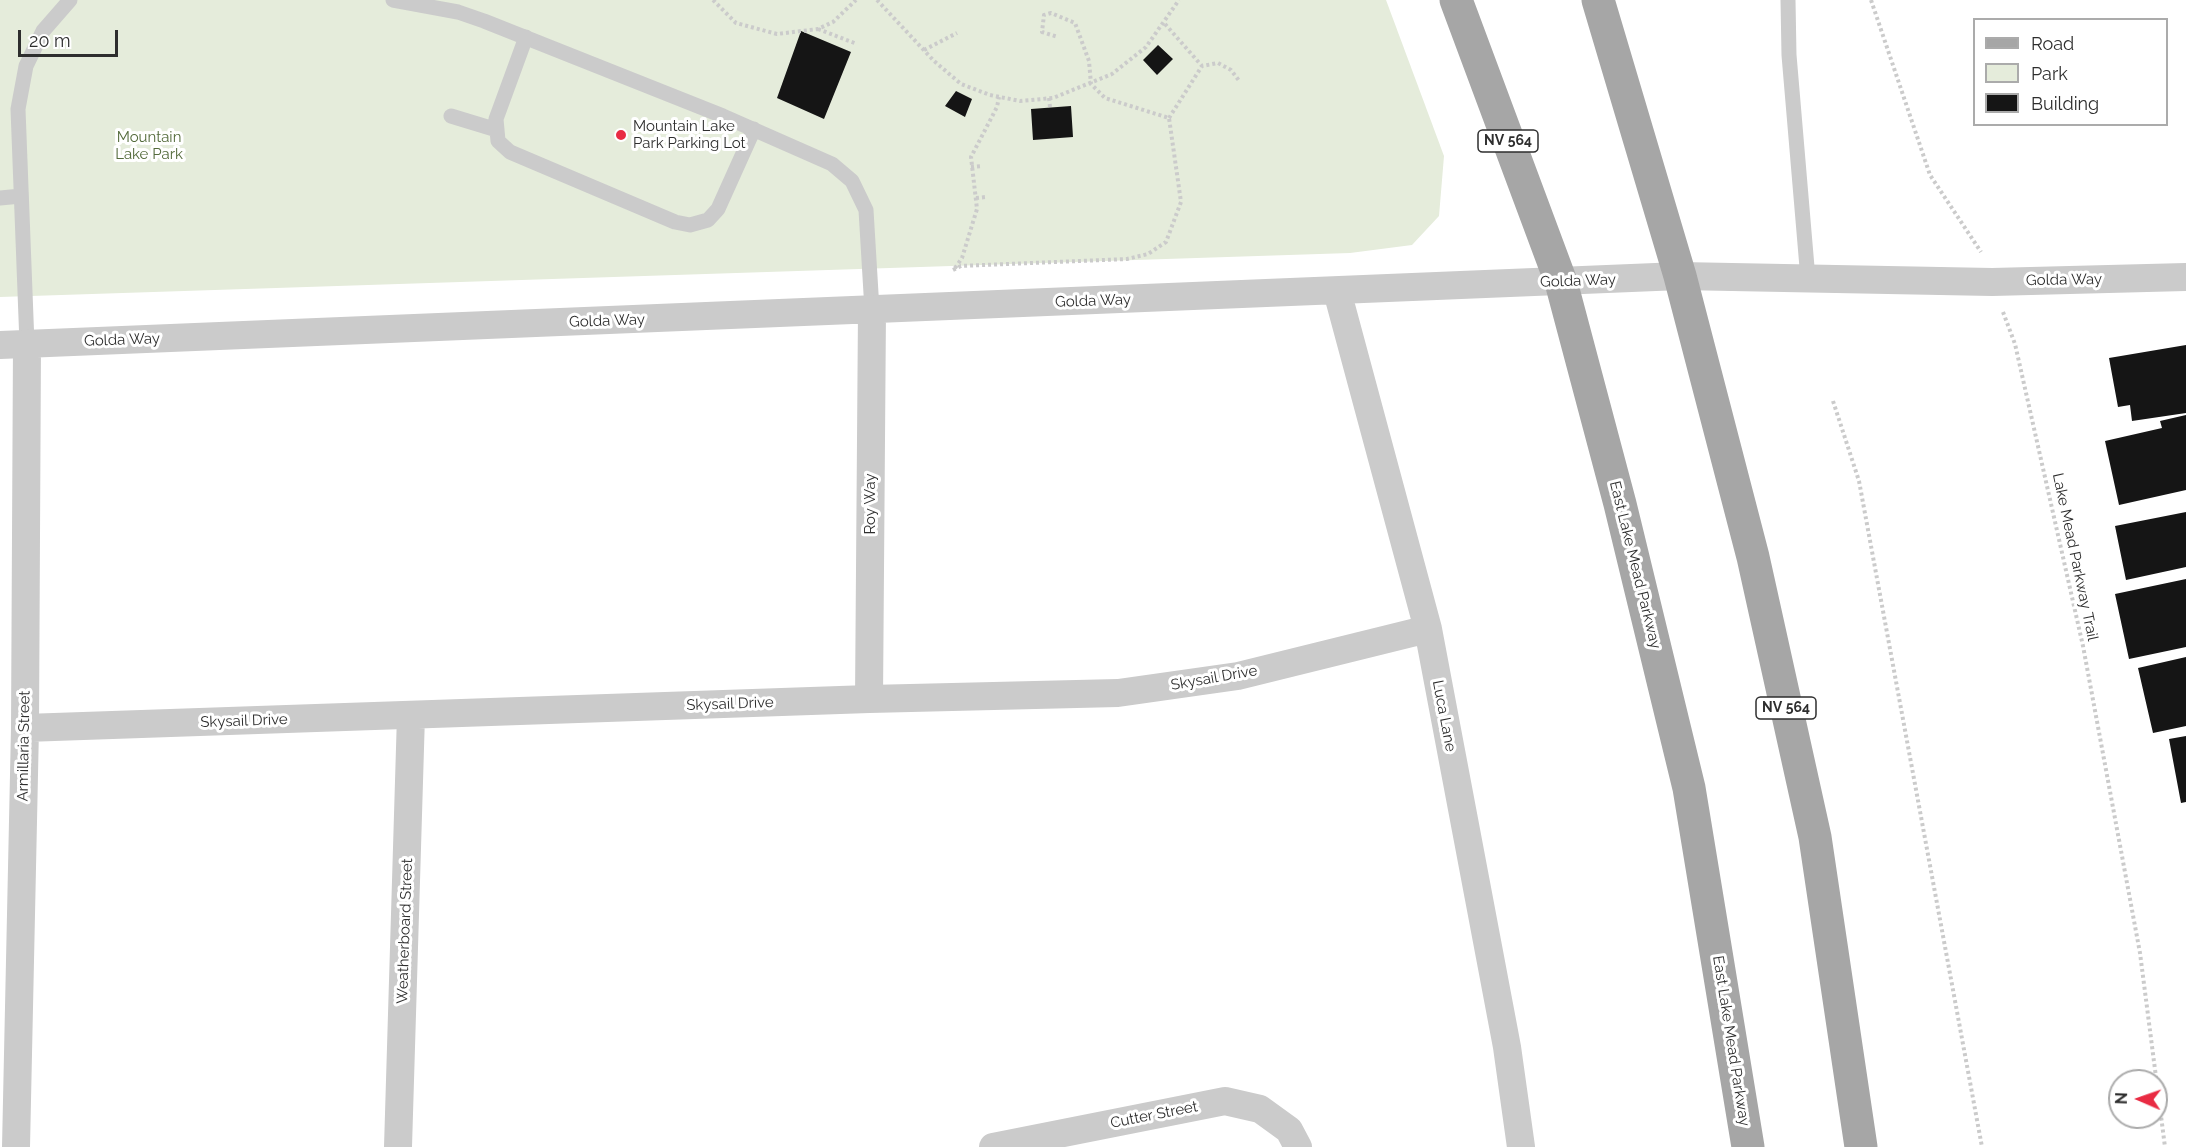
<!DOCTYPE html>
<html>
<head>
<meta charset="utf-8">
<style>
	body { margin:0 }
	#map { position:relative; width:2186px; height:1147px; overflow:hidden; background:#fff; font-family:Raleway,sans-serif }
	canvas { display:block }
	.legend { position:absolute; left:1973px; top:18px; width:195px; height:108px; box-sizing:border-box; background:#fff; border:2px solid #ababab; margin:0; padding:8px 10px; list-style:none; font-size:18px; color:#2e2e2e }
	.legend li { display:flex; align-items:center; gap:12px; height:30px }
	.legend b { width:30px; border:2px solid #ababab }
	.north { position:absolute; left:2108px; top:1069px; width:60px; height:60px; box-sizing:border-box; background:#fff; border:2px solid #ababab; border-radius:50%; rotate:272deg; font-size:16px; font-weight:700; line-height:24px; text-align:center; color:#2e2e2e }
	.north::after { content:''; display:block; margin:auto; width:21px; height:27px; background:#e92b43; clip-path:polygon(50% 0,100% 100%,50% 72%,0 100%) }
	.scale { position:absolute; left:18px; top:30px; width:100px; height:27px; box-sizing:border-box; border:3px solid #2e2e2e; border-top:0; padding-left:8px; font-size:18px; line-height:21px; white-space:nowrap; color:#2e2e2e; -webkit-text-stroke:4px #fff; paint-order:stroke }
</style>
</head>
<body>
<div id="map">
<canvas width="2186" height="1147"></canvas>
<ul class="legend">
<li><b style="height:8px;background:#a6a6a6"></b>Road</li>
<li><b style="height:16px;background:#e5ecdb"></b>Park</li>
<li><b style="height:16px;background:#151515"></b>Building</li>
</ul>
<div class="north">N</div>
<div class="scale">20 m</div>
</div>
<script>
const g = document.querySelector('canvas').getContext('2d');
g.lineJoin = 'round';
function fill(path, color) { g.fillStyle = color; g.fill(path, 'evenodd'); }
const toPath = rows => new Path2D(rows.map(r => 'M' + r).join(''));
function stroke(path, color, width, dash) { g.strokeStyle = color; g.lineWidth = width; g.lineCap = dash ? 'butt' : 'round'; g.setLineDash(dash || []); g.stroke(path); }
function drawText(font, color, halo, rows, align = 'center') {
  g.font = font + ' Raleway,sans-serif'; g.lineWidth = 6; g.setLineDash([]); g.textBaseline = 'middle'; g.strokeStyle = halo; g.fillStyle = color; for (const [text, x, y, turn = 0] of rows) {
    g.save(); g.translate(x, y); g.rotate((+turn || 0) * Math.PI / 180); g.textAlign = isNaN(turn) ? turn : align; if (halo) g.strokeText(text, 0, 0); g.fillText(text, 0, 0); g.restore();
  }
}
fill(toPath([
	[0,0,1386,0,1444,156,1439,216,1412,245,1350,253,0,297]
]), '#e5ecdb');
fill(toPath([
	[801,31,851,52,824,119,777,98],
	[1158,45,1173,59,1157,75,1143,60],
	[956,91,972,99,965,117,945,106],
	[1071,106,1073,137,1033,140,1031,109],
	[2186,345,2186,413,2132,421,2130,405,2118,407,2109,358],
	[2186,415,2186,490,2119,505,2105,441,2162,428,2160,421],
	[2186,512,2186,567,2126,580,2115,526],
	[2186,579,2186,647,2129,659,2115,594],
	[2186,657,2186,726,2153,733,2138,668],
	[2186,736,2186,802,2181,803,2169,739]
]), '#151515');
stroke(toPath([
	[713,0,736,23,777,34,818,29,833,22,856,0],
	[877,0,934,61,961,84,990,95,1020,101,1053,98,1112,74,1146,47,1179,0],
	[1871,0,1930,175,1981,252],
	[1165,24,1202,66],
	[818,29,857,44],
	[924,50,957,33],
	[1049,98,1050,107],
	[1169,118,1202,66,1218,63,1231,70,1240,82],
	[971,167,982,166],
	[976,198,986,197],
	[955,268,962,258,977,209,971,157,997,107,999,97],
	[953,270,961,266,1127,259,1148,254,1166,242,1181,202,1169,118,1105,98,1091,84,1089,61,1075,23,1051,13,1044,15,1042,32,1058,37],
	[2003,312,2015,344,2083,646,2140,953,2165,1147],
	[1833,401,1859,481,1982,1147]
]), '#cbcbcb', 4, [3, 3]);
stroke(toPath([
	[393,0,458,12,484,21,723,116,832,164,852,181,866,210,872,310],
	[1788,0,1789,55,1808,279],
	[526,37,496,119,498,141,510,152,675,222,690,225,708,220,718,209,754,129],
	[451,116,497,130],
	[0,198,21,196],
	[27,344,18,109,26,66,43,31,70,0]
]), '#cbcbcb', 15);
stroke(toPath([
	[1337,291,1428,629,1507,1047,1521,1147],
	[0,345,1680,276,1992,282,2186,277],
	[869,699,872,310],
	[25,728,869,699,1118,693,1238,676,1428,629],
	[16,1147,25,728,27,344],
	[398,1147,411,715],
	[993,1147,1225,1101,1260,1109,1289,1130,1298,1147]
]), '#cbcbcb', 28);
stroke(toPath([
	[1456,0,1561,282,1620,504,1689,788,1748,1147],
	[1598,0,1680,276,1753,557,1815,837,1861,1147]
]), '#a6a6a6', 33);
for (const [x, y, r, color] of [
	[621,135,6,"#e92b43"]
]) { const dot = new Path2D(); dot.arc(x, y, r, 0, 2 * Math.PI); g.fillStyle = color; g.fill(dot); stroke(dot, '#fff', 2); }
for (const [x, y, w] of [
	[1508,141,60],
	[1786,708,60]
]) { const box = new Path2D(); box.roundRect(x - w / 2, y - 11, w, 22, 4.5); g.fillStyle = '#fff'; g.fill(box); stroke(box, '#2e2e2e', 1.5); }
drawText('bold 14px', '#2e2e2e', null, [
	["NV 564",1508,141],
	["NV 564",1786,708]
]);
drawText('15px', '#2e2e2e', '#fff', [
	["Mountain Lake",633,126],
	["Park Parking Lot",633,143]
], 'left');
drawText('15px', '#536a3a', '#fff', [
	["Mountain",149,137],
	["Lake Park",149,154]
]);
drawText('15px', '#2e2e2e', '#fff', [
	["Golda Way",2064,280,-1],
	["Golda Way",1578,281,-2],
	["Golda Way",1093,301,-2],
	["Golda Way",607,321,-2],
	["Golda Way",122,340,-2],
	["Roy Way",870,504,-90],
	["Lake Mead Parkway Trail",2075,557,78],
	["East Lake Mead Parkway",1635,565,76],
	["Skysail Drive",1214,678,-10],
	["Skysail Drive",730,704,-2],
	["Luca Lane",1444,716,79],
	["Skysail Drive",244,721,-2],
	["Armillaria Street",24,746,-89],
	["Weatherboard Street",405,931,-88],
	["East Lake Mead Parkway",1731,1041,81],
	["Cutter Street",1154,1115,-11]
]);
</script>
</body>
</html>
